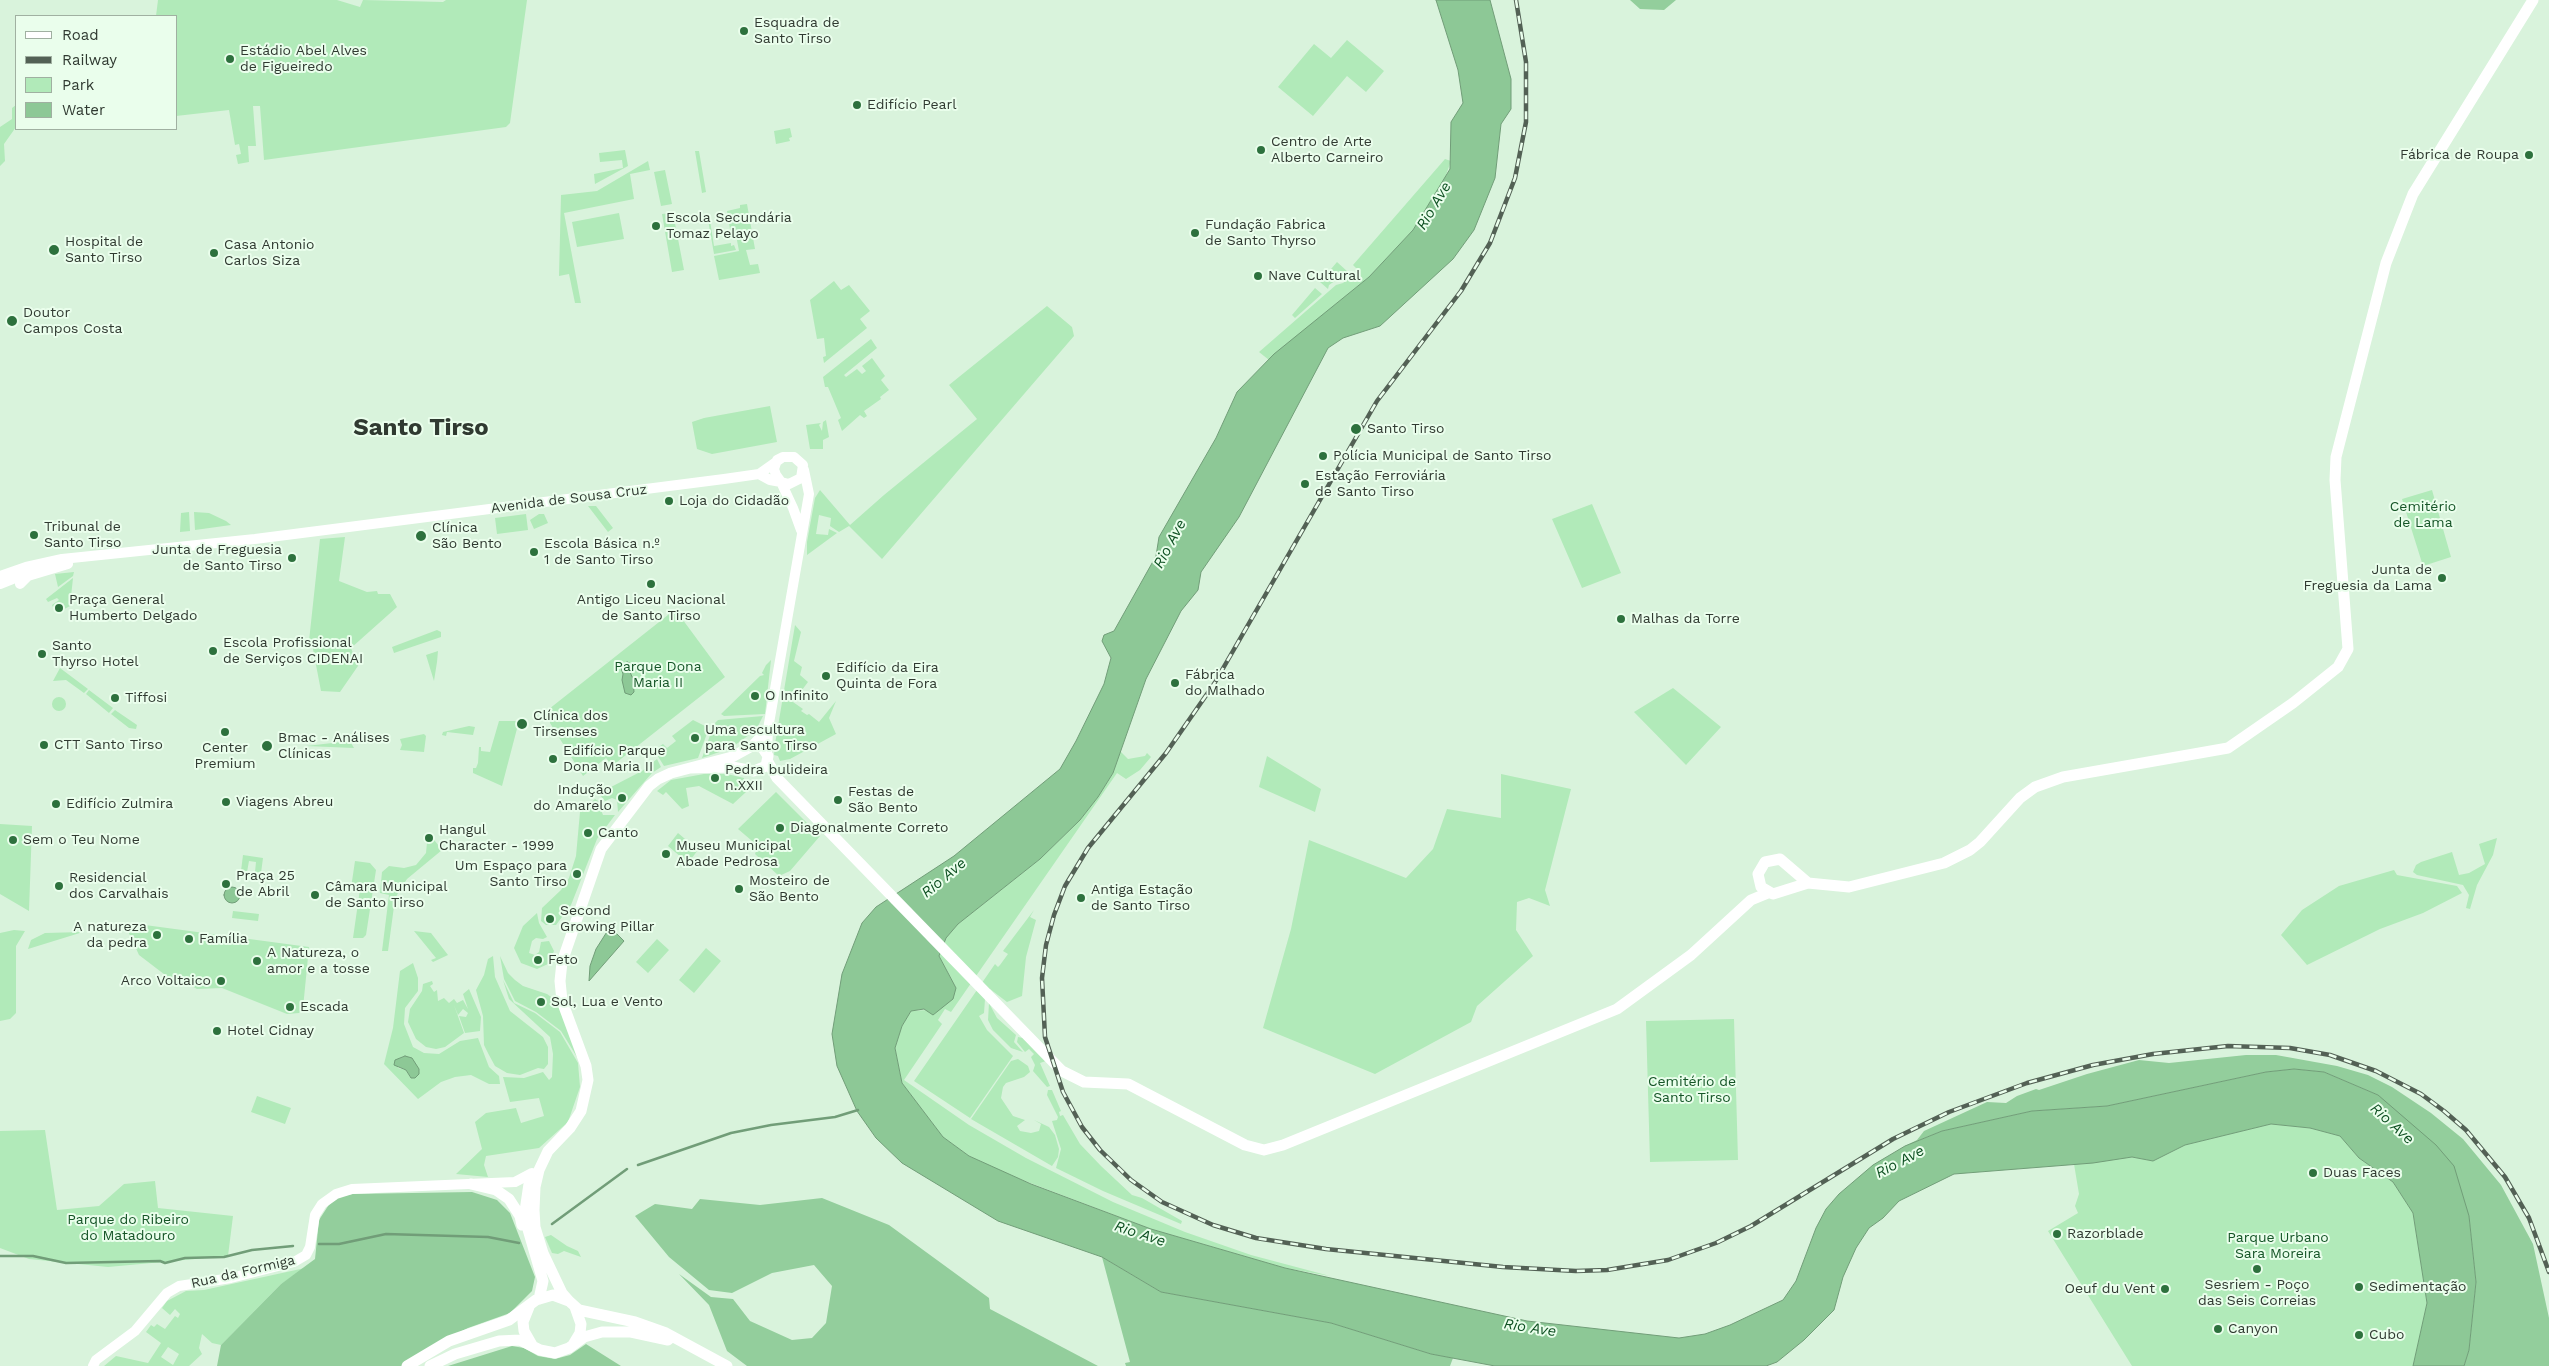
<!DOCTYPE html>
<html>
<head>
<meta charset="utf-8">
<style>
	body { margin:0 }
	#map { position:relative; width:2549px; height:1366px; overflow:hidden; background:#d9f3dc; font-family:"Work Sans",sans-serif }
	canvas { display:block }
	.legend { position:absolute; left:15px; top:15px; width:162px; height:115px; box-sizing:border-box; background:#eafeec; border:1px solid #a0b0a1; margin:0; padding:6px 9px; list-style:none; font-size:15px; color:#303a31 }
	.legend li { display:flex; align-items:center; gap:10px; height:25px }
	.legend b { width:25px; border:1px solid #a0b0a1 }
</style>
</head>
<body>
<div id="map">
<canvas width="2549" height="1366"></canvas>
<ul class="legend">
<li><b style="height:6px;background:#fff"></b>Road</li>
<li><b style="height:6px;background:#536155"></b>Railway</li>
<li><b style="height:14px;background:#b1eab9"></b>Park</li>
<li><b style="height:14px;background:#8dc896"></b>Water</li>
</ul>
</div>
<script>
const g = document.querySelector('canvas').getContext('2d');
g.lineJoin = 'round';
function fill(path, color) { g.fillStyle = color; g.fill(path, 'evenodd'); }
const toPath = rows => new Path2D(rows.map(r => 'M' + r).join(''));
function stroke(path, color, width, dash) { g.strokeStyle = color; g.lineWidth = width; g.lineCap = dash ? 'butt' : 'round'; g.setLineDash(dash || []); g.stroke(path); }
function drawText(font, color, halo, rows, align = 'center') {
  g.font = font + ' "Work Sans",sans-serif'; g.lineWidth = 4; g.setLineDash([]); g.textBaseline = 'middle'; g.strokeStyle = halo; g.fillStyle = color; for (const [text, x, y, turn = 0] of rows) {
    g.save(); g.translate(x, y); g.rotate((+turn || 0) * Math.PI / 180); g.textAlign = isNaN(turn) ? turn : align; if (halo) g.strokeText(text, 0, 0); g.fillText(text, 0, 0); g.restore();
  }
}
fill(toPath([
	[158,0,337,0,360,7,363,0,443,2,446,0,527,0,510,123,506,127,264,160,260,106,253,106,256,146,248,146,249,162,238,164,236,155,241,154,239,144,235,145,229,110,176,116,176,16,156,16],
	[1347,40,1384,71,1366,92,1347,76,1313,116,1278,87,1314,44,1331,58],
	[16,101,16,127,4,144,5,161,0,166,0,127,12,119,12,108,16,105],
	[790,128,792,137,789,138,790,141,776,144,774,131],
	[625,150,628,166,595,184,594,174,623,168,622,160,600,162,599,153],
	[695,151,699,151,706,192,702,193],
	[1445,159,1451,161,1445,178,1413,230,1369,277,1269,360,1259,352,1336,285,1343,283,1358,270,1353,265],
	[648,161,650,170,630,174,634,199,564,213,581,303,575,303,569,274,559,276,561,195,597,191],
	[665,170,672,204,661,206,654,172],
	[747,204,755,249,746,250,750,265,758,264,760,273,719,280,714,256,739,251,736,235,731,235,727,211,740,208,740,205],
	[619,213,624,239,577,247,572,222],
	[673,213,684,270,672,272,662,214],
	[707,214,709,214,714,246,731,243,731,246,734,245,736,250,714,254],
	[1337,262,1348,272,1329,285,1328,289,1320,282],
	[834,281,841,290,849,285,870,311,860,319,867,328,824,363,823,357,826,356,824,338,817,339,810,300],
	[1315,288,1322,294,1295,318,1292,315],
	[1047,306,1072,327,1074,336,882,559,849,526,839,532,830,526,831,518,819,515,816,534,828,535,829,529,837,533,807,555,807,542,815,498,820,490,850,525,884,495,977,419,949,385],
	[871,339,877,348,844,375,846,377,857,369,862,374,866,371,862,366,872,358,885,376,881,380,889,390,880,397,881,399,864,411,867,416,864,418,860,415,842,431,838,420,841,418,828,387,825,387,823,377],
	[770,406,777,442,712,454,697,449,692,422,704,418],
	[826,420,829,437,823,440,823,449,810,449,806,425,821,423,819,425,822,431,823,422],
	[2432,490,2451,557,2423,566,2402,499],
	[1592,504,1621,573,1582,588,1552,519],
	[588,506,596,506,613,528,608,532],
	[189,512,190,531,180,532,181,513],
	[194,512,209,513,226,521,231,525,195,530],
	[526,514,528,530,497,534,495,518],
	[539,514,544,514,548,523,534,529,530,520],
	[345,537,339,581,367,592,377,591,378,594,390,594,397,607,351,648,358,666,340,692,321,691,312,644,309,641,320,539],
	[74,572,73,576,58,587,55,574],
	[73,578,70,606,57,613,55,610,64,603,53,607,52,605,59,600,57,598,48,602,46,599],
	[673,611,680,616,725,677,612,766,606,758,583,776,550,723,549,709],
	[795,625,801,632,794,661,802,667,800,675,808,682,793,702,803,709,801,711,807,715,809,714,819,722,836,701,829,718,836,734,790,759,780,761,778,756,774,755,775,744],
	[437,630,441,632,441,637,394,653,392,647],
	[438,651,437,662,434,681,426,655],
	[771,660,765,714,724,716,721,714,760,676,764,675,762,673,766,665],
	[60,668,88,689,84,693,66,680,53,681],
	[1673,688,1721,727,1686,765,1634,712],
	[89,690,113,708,109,713,86,694],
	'52 704a7 7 0 1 1 14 0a7 7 0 1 1-14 0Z',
	[115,710,137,725,136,729,129,728,111,714],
	[763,716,756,730,731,748,702,758,714,724,718,720],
	[693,720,709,728,698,758,664,766,654,750,663,744,667,748,676,741,672,736],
	[499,721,519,721,502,786,473,773,473,768,476,768,478,763,479,747,481,747,481,751,490,752],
	[469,726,475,727,473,735,447,732,446,736,442,735,443,732],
	[424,734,426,736,424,752,400,750,402,745,400,739],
	[350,741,354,748,306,746],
	[1120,751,1128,759,1145,756,1147,753,1151,757,1140,770,1126,779,1117,773,951,1012,945,1009,938,1020,942,1024,904,1080,969,1125,1026,1158,1113,1202,1185,1232,1251,1255,1330,1276,1285,1268,1151,1229,1004,1173,969,1156,943,1137,902,1083,895,1048,902,1026,911,1011,927,1010,933,1015,956,988,939,956,946,938,958,924,1040,859,1080,820,1098,797,1113,773],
	[1267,756,1321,789,1315,812,1259,787],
	[657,759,661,767,652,773,618,812,617,800,612,798,605,801,600,795,611,787,642,771],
	[704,774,727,774,744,778,746,792,733,804,699,786,686,788,689,806,682,809,666,792,663,795,657,791,671,780],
	[1501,774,1571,789,1545,890,1550,906,1529,898,1517,902,1516,930,1533,956,1477,1006,1471,1022,1375,1074,1263,1028,1291,929,1309,840,1406,878,1433,849,1447,809,1501,818],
	[776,792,820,836,790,871,779,876,755,854,758,846,738,829],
	[595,799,603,804,601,810,603,815,615,815,597,839,571,905,556,925,546,925,541,921,542,908,561,890,569,878,576,856,580,812],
	[0,824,32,826,29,911,0,894],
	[428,832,442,850,407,879,399,891,395,899,388,951,382,951,389,895,380,893,382,872,389,866,404,868,416,865,426,853],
	[678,833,698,850,688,863,668,846],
	[2497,838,2493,855,2477,885,2470,909,2466,908,2469,895,2463,885,2417,875,2413,872,2416,865,2421,862,2452,852,2459,875,2469,873,2485,864,2479,844],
	[243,855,263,858,261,873,255,872,256,862,249,861,247,872,241,871],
	[355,861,370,863,376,870,366,935,363,938,353,938,360,889,351,888],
	[2394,870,2397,875,2457,886,2462,893,2423,913,2380,929,2307,965,2281,935,2302,910,2339,886],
	[1034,910,1030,917,1036,920,1026,957,1022,996,1007,1002,990,989,985,999,984,1013,979,1016,987,1030,1013,1056,970,1118,914,1081,995,964,998,967,1000,965,1008,954,1003,951],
	[233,911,259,914,258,921,232,918],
	[537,913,539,923,547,937,543,939,536,938,532,941,529,953,535,955,539,952,541,942,549,941,554,951,548,964,537,969,521,963,514,948,523,926],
	[130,923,309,947,303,1008,299,1013,287,1014,222,988,197,989,176,977,173,981,139,955,127,929],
	[14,930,25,931,16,946,16,1013,10,1019,0,1021,0,933],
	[414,931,431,933,448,955,433,962,431,960,436,958],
	[83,932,28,949,31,940,45,933],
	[657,939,669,950,648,973,636,962],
	[706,948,721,961,694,993,679,980],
	[493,956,495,977,510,1011,543,1037,548,1047,548,1064,544,1069,538,1068,520,1075,507,1073,495,1066,489,1055,484,1045,483,1016,476,990,484,975,488,959],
	[500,956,508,973,515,980,523,986,547,994,558,1002,580,1062,561,1031,536,1012,515,1001,504,979],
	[413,963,418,978,418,991,405,1008,404,1024,413,1047,424,1053,439,1054,460,1041,478,1038,489,1067,499,1076,500,1084,489,1084,471,1075,455,1077,441,1082,418,1099,384,1064,393,1028,400,971],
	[405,1056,418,1068,410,1077,406,1070,398,1068,400,1058],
	[503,980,514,1003,535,1013,560,1032,578,1063,580,1087,568,1122,539,1148,486,1156,484,1165,488,1177,456,1174,482,1149,475,1122,486,1113,516,1108,521,1123,544,1116,539,1098,510,1102,503,1077,524,1078,543,1072,549,1080,552,1077,553,1054,550,1037,509,999],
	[432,981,433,984,430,986,434,992,437,990,438,1001,444,998,449,1003,454,999,457,1003,463,1000,468,1009,463,994,469,989,481,1017,480,1031,465,1033,459,1016,466,1017,468,1013,463,1009,458,1015,454,1005,464,1033,445,1047,436,1049,426,1047,416,1039,408,1022,410,1009,422,991,423,984],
	[989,1003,997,1018,1016,1035,1014,1042,1023,1052,1011,1048,993,1030,988,1020],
	[1734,1019,1738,1160,1650,1162,1646,1021],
	[1018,1037,1023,1038,1046,1061,1040,1063,1050,1086,1047,1087,1033,1071,1035,1065,1031,1057,1034,1054,1029,1049,1025,1052,1017,1042],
	[1018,1059,1028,1066,1030,1072,1024,1077,1006,1083,1003,1087,1001,1098,1013,1116,1025,1120,1017,1126,1020,1131,1031,1133,1039,1131,1041,1124,1034,1120,1049,1127,1055,1135,1059,1149,1058,1157,1052,1166,971,1119,1011,1061],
	[1048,1090,1052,1090,1061,1111,1059,1112,1060,1116,1063,1115,1080,1144,1101,1166,1132,1195,1142,1198,1182,1221,1181,1224,1103,1191,1056,1168,1061,1149,1052,1121,1057,1120,1058,1117,1047,1095],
	[257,1096,291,1108,285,1124,251,1112],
	[2271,1124,2310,1128,2340,1136,2359,1158,2393,1182,2413,1213,2427,1303,2413,1366,2132,1366,2048,1231,2078,1213,2075,1206,2079,1194,2074,1164,2132,1157,2153,1161,2185,1145],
	[45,1130,57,1210,99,1206,124,1184,155,1181,158,1208,233,1216,228,1256,108,1267,29,1259,0,1248,0,1131],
	[551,1235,567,1246,578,1251,581,1257,564,1251,558,1254,552,1253,545,1237],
	[305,1268,281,1284,221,1345,212,1343,202,1334,199,1348,202,1354,189,1366,104,1366,116,1356,148,1363,161,1343,146,1332,151,1325,154,1327,157,1324,165,1329,175,1316,178,1318,180,1314,175,1309,170,1315,162,1308,167,1301,186,1291,204,1290],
	[168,1347,179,1354,173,1365,161,1357]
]), '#b1eab9');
fill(toPath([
	[1630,0,1676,0,1664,10,1640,9],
	[2246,1055,2276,1055,2337,1066,2368,1075,2392,1087,2431,1113,2463,1139,2501,1185,2533,1244,2549,1318,2549,1366,2464,1366,2469,1350,2476,1282,2469,1216,2378,1095,2324,1072,2294,1069,2266,1072,2107,1106,2032,1111,1942,1131,1905,1146,1917,1140,1924,1131,1987,1102,2006,1103,2017,1096,2036,1089,2039,1090,2087,1074,2139,1060,2169,1063],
	[472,1192,497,1200,510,1213,535,1277,532,1291,510,1313,468,1328,434,1345,402,1366,217,1366,221,1345,281,1284,315,1259,319,1220,330,1203,339,1197,352,1194],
	[822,1198,889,1225,989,1298,990,1309,1098,1366,747,1366,727,1351,709,1305,679,1274,711,1297,733,1299,750,1321,792,1340,812,1338,826,1323,832,1286,814,1265,772,1273,732,1293,709,1290,669,1257,635,1216,655,1204,692,1209,700,1199,760,1205],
	[1102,1257,1161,1292,1331,1323,1431,1354,1453,1358,1450,1366,1126,1366,1125,1363,1130,1362],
	[586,1344,621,1366,448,1366,512,1346,524,1348,538,1356,555,1359,570,1355]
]), '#93ce9c');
const water = toPath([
	[1436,0,1490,0,1511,79,1511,109,1501,124,1495,178,1474,230,1453,259,1380,326,1343,338,1328,348,1239,517,1201,572,1198,590,1181,611,1146,679,1113,773,1098,797,1080,820,1040,859,958,924,946,938,939,956,956,988,953,999,933,1015,924,1009,911,1011,902,1026,895,1048,902,1083,943,1137,969,1156,1031,1184,1151,1229,1285,1268,1527,1321,1679,1338,1705,1334,1730,1325,1783,1300,1796,1281,1816,1228,1826,1209,1839,1194,1873,1165,1905,1146,1942,1131,2032,1111,2107,1106,2266,1072,2294,1069,2324,1072,2378,1095,2436,1145,2454,1166,2469,1216,2476,1282,2469,1350,2464,1366,2413,1366,2427,1303,2413,1213,2393,1182,2359,1158,2340,1136,2310,1128,2271,1124,2185,1145,2153,1161,2132,1157,2093,1163,1954,1174,1899,1201,1883,1218,1869,1228,1856,1248,1843,1277,1834,1310,1804,1340,1777,1362,1766,1366,1495,1366,1431,1354,1331,1323,1161,1292,1102,1257,998,1221,902,1163,876,1138,857,1111,837,1066,832,1034,842,974,862,923,876,907,954,856,1060,769,1076,741,1104,684,1111,658,1102,641,1104,635,1114,631,1156,556,1159,537,1216,438,1237,392,1274,354,1369,277,1413,230,1450,169,1451,122,1463,103,1458,70,1436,0],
	[627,662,632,664,632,667,630,672,633,679,634,692,631,695,625,693,622,680,623,674,621,668,627,662],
	'224 895a8 8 0 1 1 16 0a8 8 0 1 1-16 0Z',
	[610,927,624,941,589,981,590,966,596,949,610,927],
	[405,1056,412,1058,419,1069,419,1074,415,1078,411,1078,406,1070,394,1065,395,1060,405,1056]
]);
fill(water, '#8dc896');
stroke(water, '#719d78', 1);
stroke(toPath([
	[638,1165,731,1133,771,1125,835,1117,858,1110],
	[552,1224,627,1169],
	[319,1244,339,1244,386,1234,488,1237,519,1243],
	[0,1256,33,1256,66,1263,160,1261,165,1263,185,1258,224,1257,252,1250,293,1246]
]), '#719d78', 2.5);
stroke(toPath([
	[759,474,770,480,781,482,789,484,801,478,803,465,794,457,783,457,777,460,774,469,776,475,781,482,793,508,801,530],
	[0,576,26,567,62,559,255,539,724,479,759,474,783,457],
	[0,584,25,574],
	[20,584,28,576,68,564],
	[752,746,768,729],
	[767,753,768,729,809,494,804,470],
	[93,1366,96,1360,135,1331,167,1293,179,1286,231,1278,294,1262,306,1255,310,1247,315,1215,322,1204,336,1194,352,1189,515,1182,532,1173]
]), '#fff', 10);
stroke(toPath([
	[768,762,777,778,1062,1071,1084,1082,1128,1084,1245,1145,1264,1150,1283,1145,1617,1009,1691,955,1751,900,1768,893],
	[1808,883,1773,894,1761,887,1758,874,1765,862,1780,859,1808,883,1849,887,1944,863,1970,850,1980,842,2020,798,2035,787,2063,777,2228,748,2293,703,2338,667,2348,649,2335,480,2336,457,2386,263,2413,194,2533,0],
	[530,1177,525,1211,527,1226,543,1281,539,1299],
	[471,1184,496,1190,509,1199,520,1216,522,1225],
	[569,1301,562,1293,543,1253,535,1227,534,1210,535,1187,539,1170,548,1151,570,1128,581,1111,588,1080,586,1066,562,1001,560,981,562,962,601,849,649,786,658,779,671,773,732,757,752,746,762,747,768,756,766,766,754,771,732,767,690,768],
	[529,1307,523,1322,524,1331,532,1345],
	[574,1343,580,1333,581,1324,575,1307],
	[407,1366,449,1341,509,1320,536,1300,553,1295,569,1301,579,1310,635,1322,666,1333,727,1366],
	[430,1366,455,1354,499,1341,520,1340,540,1350,555,1353,569,1348,584,1337,602,1332,631,1332,668,1340]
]), '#fff', 11);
const rail = toPath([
	[1516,0,1526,62,1526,122,1515,178,1490,243,1461,291,1377,401,1214,684,1166,753,1088,848,1065,886,1054,915,1046,945,1042,978,1045,1037,1063,1092,1082,1127,1100,1150,1131,1180,1162,1202,1213,1225,1256,1238,1326,1249,1503,1267,1576,1271,1607,1270,1668,1260,1716,1243,1751,1226,1893,1139,1949,1112,2027,1083,2093,1065,2153,1054,2228,1046,2290,1048,2330,1055,2376,1071,2421,1094,2444,1111,2466,1130,2505,1177,2529,1218,2549,1272]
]);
stroke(rail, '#536155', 4.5);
stroke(rail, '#eafeec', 2.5, [8]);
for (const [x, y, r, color] of [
	[744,31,5,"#2d713d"],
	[230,59,5,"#2d713d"],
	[857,105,5,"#2d713d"],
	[1261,150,5,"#2d713d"],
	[2529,155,5,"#2d713d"],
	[656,226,5,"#2d713d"],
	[1195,233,5,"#2d713d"],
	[54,250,6,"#2d713d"],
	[214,253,5,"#2d713d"],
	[1258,276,5,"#2d713d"],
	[12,321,6,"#2d713d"],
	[1356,429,6,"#2d713d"],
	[1323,456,5,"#2d713d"],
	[1305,484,5,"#2d713d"],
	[669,501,5,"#2d713d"],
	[34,535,5,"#2d713d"],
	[421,536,6,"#2d713d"],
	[534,552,5,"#2d713d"],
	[292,558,5,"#2d713d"],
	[2442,578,5,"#2d713d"],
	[651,584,5,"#2d713d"],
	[59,608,5,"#2d713d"],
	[1621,619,5,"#2d713d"],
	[213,651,5,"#2d713d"],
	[42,654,5,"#2d713d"],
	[826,676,5,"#2d713d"],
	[1175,683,5,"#2d713d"],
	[755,696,5,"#2d713d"],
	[115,698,5,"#2d713d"],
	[522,724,6,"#2d713d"],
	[225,732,5,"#2d713d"],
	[695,738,5,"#2d713d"],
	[44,745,5,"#2d713d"],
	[267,746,6,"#2d713d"],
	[553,759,5,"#2d713d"],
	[715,778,5,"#2d713d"],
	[622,798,5,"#2d713d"],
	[838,800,5,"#2d713d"],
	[226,802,5,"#2d713d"],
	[56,804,5,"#2d713d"],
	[780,828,5,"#2d713d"],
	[588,833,5,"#2d713d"],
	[429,838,5,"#2d713d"],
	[13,840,5,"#2d713d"],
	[666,854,5,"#2d713d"],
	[577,874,5,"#2d713d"],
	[226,884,5,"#2d713d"],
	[59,886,5,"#2d713d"],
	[739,889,5,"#2d713d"],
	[315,895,5,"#2d713d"],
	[1081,898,5,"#2d713d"],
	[550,919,5,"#2d713d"],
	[157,935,5,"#2d713d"],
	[189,939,5,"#2d713d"],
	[538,960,5,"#2d713d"],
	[257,961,5,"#2d713d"],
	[221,981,5,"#2d713d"],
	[541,1002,5,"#2d713d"],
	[290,1007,5,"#2d713d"],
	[217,1031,5,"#2d713d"],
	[2313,1173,5,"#2d713d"],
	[2057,1234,5,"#2d713d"],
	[2257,1269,5,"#2d713d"],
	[2359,1287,5,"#2d713d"],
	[2165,1289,5,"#2d713d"],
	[2218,1329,5,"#2d713d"],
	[2359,1335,5,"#2d713d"]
]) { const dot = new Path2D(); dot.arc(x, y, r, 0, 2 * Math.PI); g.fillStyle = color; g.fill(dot); stroke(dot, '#eafeec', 2); }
drawText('14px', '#303a31', '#eafeec', [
	["Esquadra de",754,23],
	["Santo Tirso",754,39],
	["Estádio Abel Alves",240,51],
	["de Figueiredo",240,67],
	["Edifício Pearl",867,105],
	["Centro de Arte",1271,142],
	["Alberto Carneiro",1271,158],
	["Fábrica de Roupa",2519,155,"right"],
	["Escola Secundária",666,218],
	["Tomaz Pelayo",666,234],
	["Fundação Fabrica",1205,225],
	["de Santo Thyrso",1205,241],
	["Hospital de",65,242],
	["Santo Tirso",65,258],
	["Casa Antonio",224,245],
	["Carlos Siza",224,261],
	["Nave Cultural",1268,276],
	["Doutor",23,313],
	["Campos Costa",23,329],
	["Santo Tirso",1367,429],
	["Polícia Municipal de Santo Tirso",1333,456],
	["Estação Ferroviária",1315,476],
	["de Santo Tirso",1315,492],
	["Loja do Cidadão",679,501],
	["Tribunal de",44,527],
	["Santo Tirso",44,543],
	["Clínica",432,528],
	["São Bento",432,544],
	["Escola Básica n.º",544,544],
	["1 de Santo Tirso",544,560],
	["Junta de Freguesia",282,550,"right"],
	["de Santo Tirso",282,566,"right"],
	["Junta de",2432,570,"right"],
	["Freguesia da Lama",2432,586,"right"],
	["Praça General",69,600],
	["Humberto Delgado",69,616],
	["Antigo Liceu Nacional",651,600,"center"],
	["de Santo Tirso",651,616,"center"],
	["Malhas da Torre",1631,619],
	["Escola Profissional",223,643],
	["de Serviços CIDENAI",223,659],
	["Santo",52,646],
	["Thyrso Hotel",52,662],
	["Edifício da Eira",836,668],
	["Quinta de Fora",836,684],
	["Fábrica",1185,675],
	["do Malhado",1185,691],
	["O Infinito",765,696],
	["Tiffosi",125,698],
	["Clínica dos",533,716],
	["Tirsenses",533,732],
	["Uma escultura",705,730],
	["para Santo Tirso",705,746],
	["Bmac - Análises",278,738],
	["Clínicas",278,754],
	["CTT Santo Tirso",54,745],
	["Center",225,748,"center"],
	["Premium",225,764,"center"],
	["Edifício Parque",563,751],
	["Dona Maria II",563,767],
	["Pedra bulideira",725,770],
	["n.XXII",725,786],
	["Indução",612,790,"right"],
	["do Amarelo",612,806,"right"],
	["Festas de",848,792],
	["São Bento",848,808],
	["Viagens Abreu",236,802],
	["Edifício Zulmira",66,804],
	["Diagonalmente Correto",790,828],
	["Hangul",439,830],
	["Character - 1999",439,846],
	["Canto",598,833],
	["Sem o Teu Nome",23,840],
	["Museu Municipal",676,846],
	["Abade Pedrosa",676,862],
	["Um Espaço para",567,866,"right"],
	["Santo Tirso",567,882,"right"],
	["Praça 25",236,876],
	["de Abril",236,892],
	["Residencial",69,878],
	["dos Carvalhais",69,894],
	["Mosteiro de",749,881],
	["São Bento",749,897],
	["Câmara Municipal",325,887],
	["de Santo Tirso",325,903],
	["Antiga Estação",1091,890],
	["de Santo Tirso",1091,906],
	["Second",560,911],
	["Growing Pillar",560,927],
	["A natureza",147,927,"right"],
	["da pedra",147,943,"right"],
	["Família",199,939],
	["A Natureza, o",267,953],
	["amor e a tosse",267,969],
	["Feto",548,960],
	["Arco Voltaico",211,981,"right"],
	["Sol, Lua e Vento",551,1002],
	["Escada",300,1007],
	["Hotel Cidnay",227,1031],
	["Duas Faces",2323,1173],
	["Razorblade",2067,1234],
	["Sesriem - Poço",2257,1285,"center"],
	["das Seis Correias",2257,1301,"center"],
	["Sedimentação",2369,1287],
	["Oeuf du Vent",2155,1289,"right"],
	["Canyon",2228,1329],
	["Cubo",2369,1335]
], 'left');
drawText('14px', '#303a31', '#eafeec', [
	["Avenida de Sousa Cruz",569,499,-7],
	["Rua da Formiga",243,1272,-13]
]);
drawText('14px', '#155527', '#eafeec', [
	["Cemitério",2423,507],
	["de Lama",2423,523],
	["Parque Dona",658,667],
	["Maria II",658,683],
	["Cemitério de",1692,1082],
	["Santo Tirso",1692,1098],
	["Parque do Ribeiro",128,1220],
	["do Matadouro",128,1236],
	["Parque Urbano",2278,1238],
	["Sara Moreira",2278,1254]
]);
drawText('italic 15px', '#0f5123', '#eafeec', [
	["Rio Ave",1434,206,-59],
	["Rio Ave",1170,544,-62],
	["Rio Ave",944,878,-40],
	["Rio Ave",2392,1124,42],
	["Rio Ave",1900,1162,-28],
	["Rio Ave",1140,1234,18],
	["Rio Ave",1530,1328,9]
]);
drawText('bold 24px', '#303a31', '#eafeec', [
	["Santo Tirso",421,428]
]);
</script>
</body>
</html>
